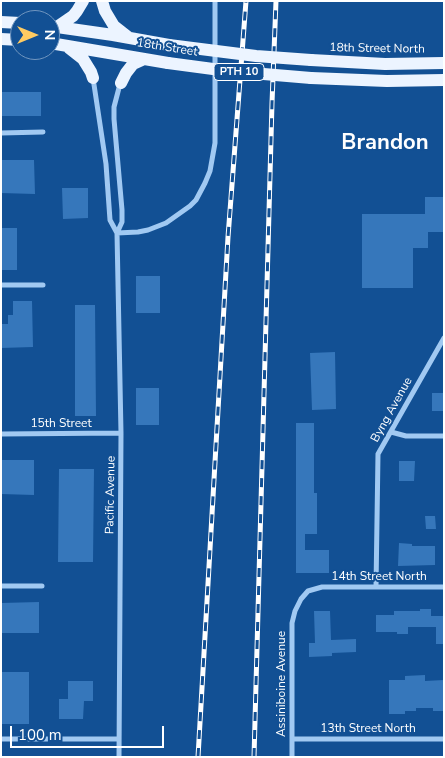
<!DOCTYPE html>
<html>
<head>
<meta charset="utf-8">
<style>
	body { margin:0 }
	#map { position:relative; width:445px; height:758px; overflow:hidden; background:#125094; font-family:"Nunito Sans",sans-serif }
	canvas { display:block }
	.frame { position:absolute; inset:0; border:2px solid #fff; pointer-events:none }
	.north { position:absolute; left:10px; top:10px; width:50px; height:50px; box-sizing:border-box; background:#125094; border:1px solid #7196bf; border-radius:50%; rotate:90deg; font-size:14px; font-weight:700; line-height:20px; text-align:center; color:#fff }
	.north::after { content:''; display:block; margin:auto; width:18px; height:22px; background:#ffcb62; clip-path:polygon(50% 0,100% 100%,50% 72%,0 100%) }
	.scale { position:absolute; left:10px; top:726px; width:154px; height:22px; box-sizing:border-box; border:2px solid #fff; border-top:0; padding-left:6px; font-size:15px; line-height:18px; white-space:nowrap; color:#fff; -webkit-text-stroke:4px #125094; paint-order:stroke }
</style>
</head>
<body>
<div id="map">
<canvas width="445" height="758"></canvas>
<div class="frame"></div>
<div class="north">N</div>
<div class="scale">100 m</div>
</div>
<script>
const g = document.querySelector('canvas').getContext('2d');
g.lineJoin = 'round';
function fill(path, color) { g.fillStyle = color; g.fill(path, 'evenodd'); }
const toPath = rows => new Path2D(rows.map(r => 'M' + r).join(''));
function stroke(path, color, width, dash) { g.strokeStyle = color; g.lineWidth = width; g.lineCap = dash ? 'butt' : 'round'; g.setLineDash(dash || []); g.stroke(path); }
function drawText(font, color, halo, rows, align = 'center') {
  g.font = font + ' "Nunito Sans",sans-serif'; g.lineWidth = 4; g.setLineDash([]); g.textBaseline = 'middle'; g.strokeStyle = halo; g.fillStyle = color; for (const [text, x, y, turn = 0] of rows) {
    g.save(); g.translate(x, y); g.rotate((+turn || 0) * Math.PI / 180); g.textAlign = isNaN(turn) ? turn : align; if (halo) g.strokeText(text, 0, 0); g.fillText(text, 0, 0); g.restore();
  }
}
fill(toPath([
	[1,92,41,92,41,116,1,116],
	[1,160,34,160,35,194,1,193],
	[62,188,88,188,88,218,63,219],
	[425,197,444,197,444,232,428,232,428,248,413,248,413,288,362,288,362,214,425,214],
	[1,228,17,228,17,270,1,270],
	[136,276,160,276,160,313,136,313],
	[13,301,32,301,33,347,1,348,1,324,8,324,8,315,13,315],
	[75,305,95,305,96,416,75,416],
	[335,352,336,409,312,410,310,353],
	[136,388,159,388,159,425,136,425],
	[432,393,444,393,444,411,432,411],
	[296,423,314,423,314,493,317,493,317,534,305,534,305,550,329,550,329,573,296,573],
	[1,460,34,460,34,495,1,494],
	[399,461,415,461,414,481,399,481],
	[59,469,94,469,93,562,58,562],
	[425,516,435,516,436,529,426,529],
	[399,543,412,544,412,546,435,546,435,565,398,566],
	[39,602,39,633,1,633,1,603],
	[420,609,431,609,431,616,444,616,444,644,436,644,436,627,408,627,408,634,397,634,397,632,376,632,376,615,394,615,394,611,420,611],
	[314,611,330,611,331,640,356,639,356,652,332,653,332,656,309,657,309,643,315,643],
	[1,672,29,672,29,724,1,724],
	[425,675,425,681,444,680,444,711,433,711,433,708,416,708,416,711,405,711,405,714,389,714,389,680,405,680,405,676],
	[68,681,93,681,93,701,84,701,83,719,59,719,59,699,68,699]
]), '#3677bb');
stroke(toPath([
	[93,78,106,164,110,220,117,233,121,433,119,757],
	[1,133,43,132],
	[117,233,138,232,148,230,166,223,190,206,196,200,205,183,210,171,215,143,215,1],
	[117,233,122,222,122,210,114,119,114,107,120,84],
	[1,285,43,285],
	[391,432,406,436,444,436],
	[1,434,121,433],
	[1,586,42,586],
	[376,587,378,454,444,338],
	[1,739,119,739],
	[292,739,444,739],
	[292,757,292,623,295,611,301,599,308,591,322,587,444,587]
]), '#a1c9f2', 5);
stroke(toPath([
	[102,1,105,11,114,26,128,37],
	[1,22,20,23],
	[50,26,113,35,169,45],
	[57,27,73,16,77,11,83,1],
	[1,39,20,40],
	[50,43,168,63],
	[69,48,83,59,91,72,93,78],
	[311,60,385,64,444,63],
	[311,78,387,81,444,80],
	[121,83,126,73,133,64,144,59]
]), '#ecf4ff', 12);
const rail = toPath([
	[198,757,228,237,246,1],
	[254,757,272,103,276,1]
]);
stroke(rail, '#fff', 5);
stroke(rail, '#125094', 3, [9]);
stroke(toPath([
	[169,45,256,56,311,60],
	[168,63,228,71,311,78]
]), '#ecf4ff', 12);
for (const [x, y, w] of [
	[239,72,50]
]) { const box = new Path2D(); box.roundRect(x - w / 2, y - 8.5, w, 17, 4); g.fillStyle = '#125094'; g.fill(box); stroke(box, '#fff', 1); }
drawText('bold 11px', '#fff', null, [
	["PTH 10",239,72]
]);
drawText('12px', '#fff', '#125094', [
	["18th Street",167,48,9],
	["18th Street North",377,49,1],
	["Byng Avenue",392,410,-61],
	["15th Street",61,424],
	["Pacific Avenue",111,495,-89],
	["14th Street North",379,577],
	["Assiniboine Avenue",282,684,-90],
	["13th Street North",368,729]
]);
drawText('bold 22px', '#fff', '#125094', [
	["Brandon",385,144]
]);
</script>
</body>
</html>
